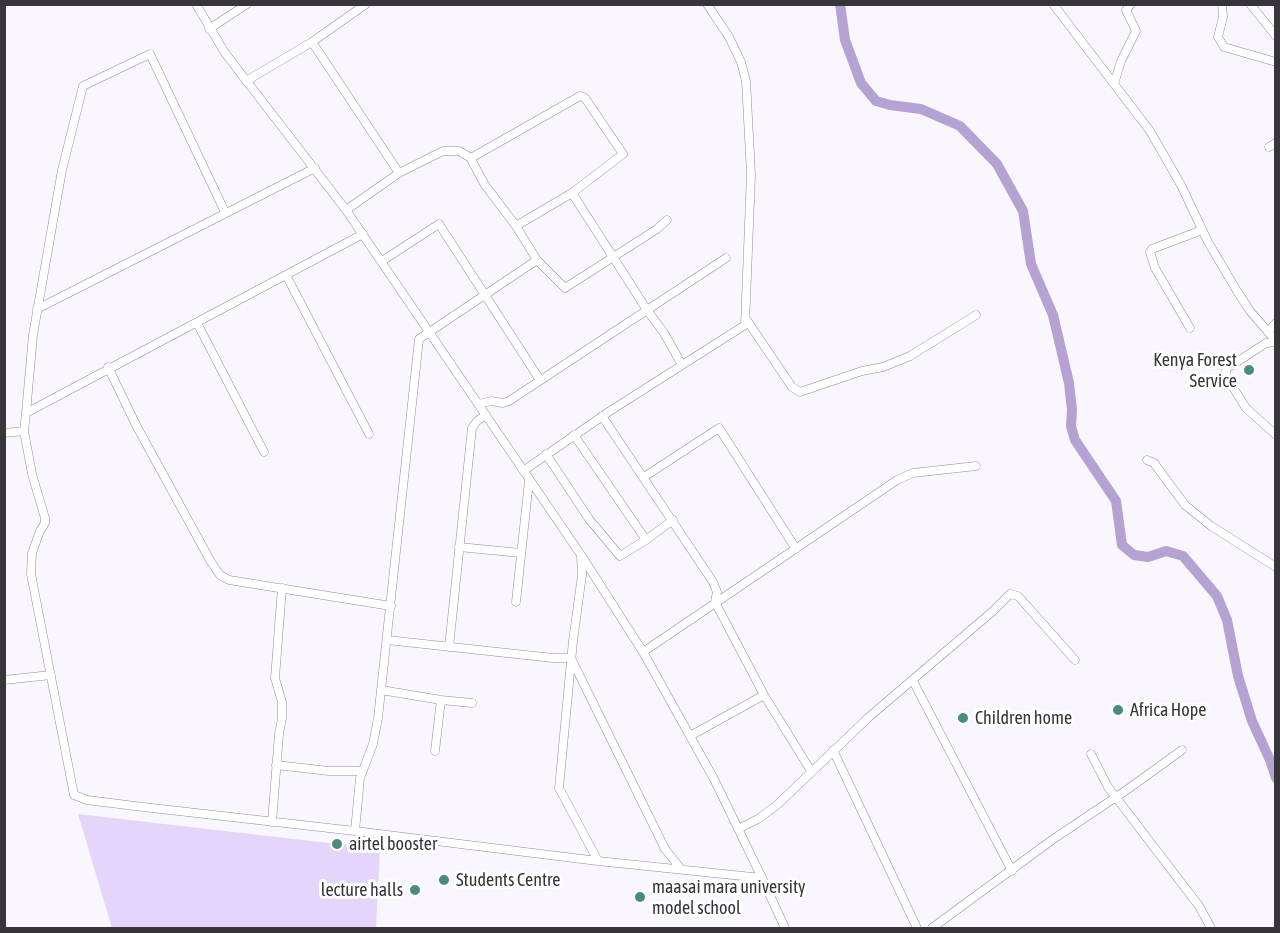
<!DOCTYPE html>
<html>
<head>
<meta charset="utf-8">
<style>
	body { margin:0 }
	#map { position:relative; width:1280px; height:933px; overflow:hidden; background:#f9f6fe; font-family:"Asap Condensed",sans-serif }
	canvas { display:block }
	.frame { position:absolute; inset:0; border:6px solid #37353a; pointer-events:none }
</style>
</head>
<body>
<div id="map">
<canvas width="1280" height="933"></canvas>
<div class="frame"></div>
</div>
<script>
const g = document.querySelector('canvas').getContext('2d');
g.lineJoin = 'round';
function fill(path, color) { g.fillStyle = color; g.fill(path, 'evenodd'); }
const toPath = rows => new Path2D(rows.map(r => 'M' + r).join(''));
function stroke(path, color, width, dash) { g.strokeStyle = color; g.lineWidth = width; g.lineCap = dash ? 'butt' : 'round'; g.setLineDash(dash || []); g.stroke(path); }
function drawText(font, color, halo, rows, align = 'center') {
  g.font = font + ' "Asap Condensed",sans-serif'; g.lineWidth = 6; g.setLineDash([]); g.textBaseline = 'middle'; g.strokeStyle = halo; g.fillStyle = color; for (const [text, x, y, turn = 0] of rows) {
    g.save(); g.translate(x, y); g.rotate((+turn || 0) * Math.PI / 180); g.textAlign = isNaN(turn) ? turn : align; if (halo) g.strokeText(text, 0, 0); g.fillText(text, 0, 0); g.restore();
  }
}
fill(toPath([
	[78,814,380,849,376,928,112,928]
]), '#e3d6fa');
stroke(toPath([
	[840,4,845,40,861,83,876,101,890,105,921,109,960,126,997,164,1023,211,1031,264,1053,315,1069,383,1072,410,1071,426,1075,440,1116,501,1122,545,1134,555,1148,557,1166,551,1183,556,1217,596,1227,620,1238,676,1252,721,1270,760,1276,778]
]), '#b4a2d3', 10);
const minor = toPath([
	[196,4,225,53,346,210,581,555,643,652,714,779,762,878],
	[1053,4,1150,131,1181,185,1208,242,1237,291,1250,311,1276,341],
	[1222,4,1223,17,1218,37,1224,47,1276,62],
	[1250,4,1276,36],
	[209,29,247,4],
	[312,42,399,173],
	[246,81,312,42,366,4],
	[1114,84,1121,61,1136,31,1126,10,1131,4],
	[1269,147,1276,143],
	[471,158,580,96,585,98,623,154,572,193,516,226],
	[572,193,647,310,664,333,682,365],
	[346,210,399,173,443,151,459,151,471,158,473,163,485,185,516,226,537,260,565,288,657,229,667,220],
	[363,234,26,413,24,431,32,474,45,518,45,523,40,531,32,553,31,574,74,795,87,800,143,807,355,831,598,861,762,878,785,928],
	[382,261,439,224,540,380],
	[286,275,369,434],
	[37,309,315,168],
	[746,319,792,387,800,392,862,371,883,367,910,356,976,315],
	[197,323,264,452],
	[1190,328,1155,268,1150,252,1152,249,1202,230],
	[1268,332,1276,323],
	[1276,342,1266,343,1226,369,1227,378,1246,408,1276,435],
	[108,367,136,425,211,562,220,575,229,580,391,606],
	[479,404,491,401,503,403,509,401,726,258],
	[26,413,33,335,62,170,83,86,150,54,225,212],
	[602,416,713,582,717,592,715,602,764,695,811,771],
	[4,433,24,431],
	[574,435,646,540],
	[546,454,589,519,620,556,646,540,673,520],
	[1147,460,1154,463,1185,505,1211,526,1276,567],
	[523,471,610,411,745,325,751,174,746,81,741,62,729,37,707,4],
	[644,477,719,428,796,549],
	[459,547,521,553],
	[581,556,582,575,573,641,559,788,598,861],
	[516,602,529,481],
	[387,640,553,658,571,658,665,849,681,869],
	[449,647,472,428,477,421,486,415],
	[643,652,897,480,913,473,976,466],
	[4,680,51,675],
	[913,681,1012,871],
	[381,690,441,700,472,703],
	[690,736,764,695],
	[833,750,917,928],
	[435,751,441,700],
	[1091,754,1108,787,1199,906,1211,928],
	[276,765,329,771,362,771],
	[272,822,279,734,282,718,282,702,275,678,282,588],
	[738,829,758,819,777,805,869,717,993,611,1010,594,1018,596,1075,660],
	[355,831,360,778,373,744,378,718,419,339,537,260],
	[932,928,1052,840,1128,789,1182,750]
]);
stroke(minor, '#908c98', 9);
stroke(minor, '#fff', 8);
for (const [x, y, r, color] of [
	[1249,370,6,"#488c80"],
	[1118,710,6,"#488c80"],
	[963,718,6,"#488c80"],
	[337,844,6,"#488c80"],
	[444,880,6,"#488c80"],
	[415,890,6,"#488c80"],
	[640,897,6,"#488c80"]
]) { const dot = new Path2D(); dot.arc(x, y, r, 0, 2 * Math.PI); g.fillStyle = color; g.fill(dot); stroke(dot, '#fff', 2); }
drawText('18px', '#37353a', '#fff', [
	["Kenya Forest",1237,360,"right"],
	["Service",1237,381,"right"],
	["Africa Hope",1130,710],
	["Children home",975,718],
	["airtel booster",349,844],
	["Students Centre",456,880],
	["maasai mara university",652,887],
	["model school",652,908],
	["lecture halls",403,890,"right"]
], 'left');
</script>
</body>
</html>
